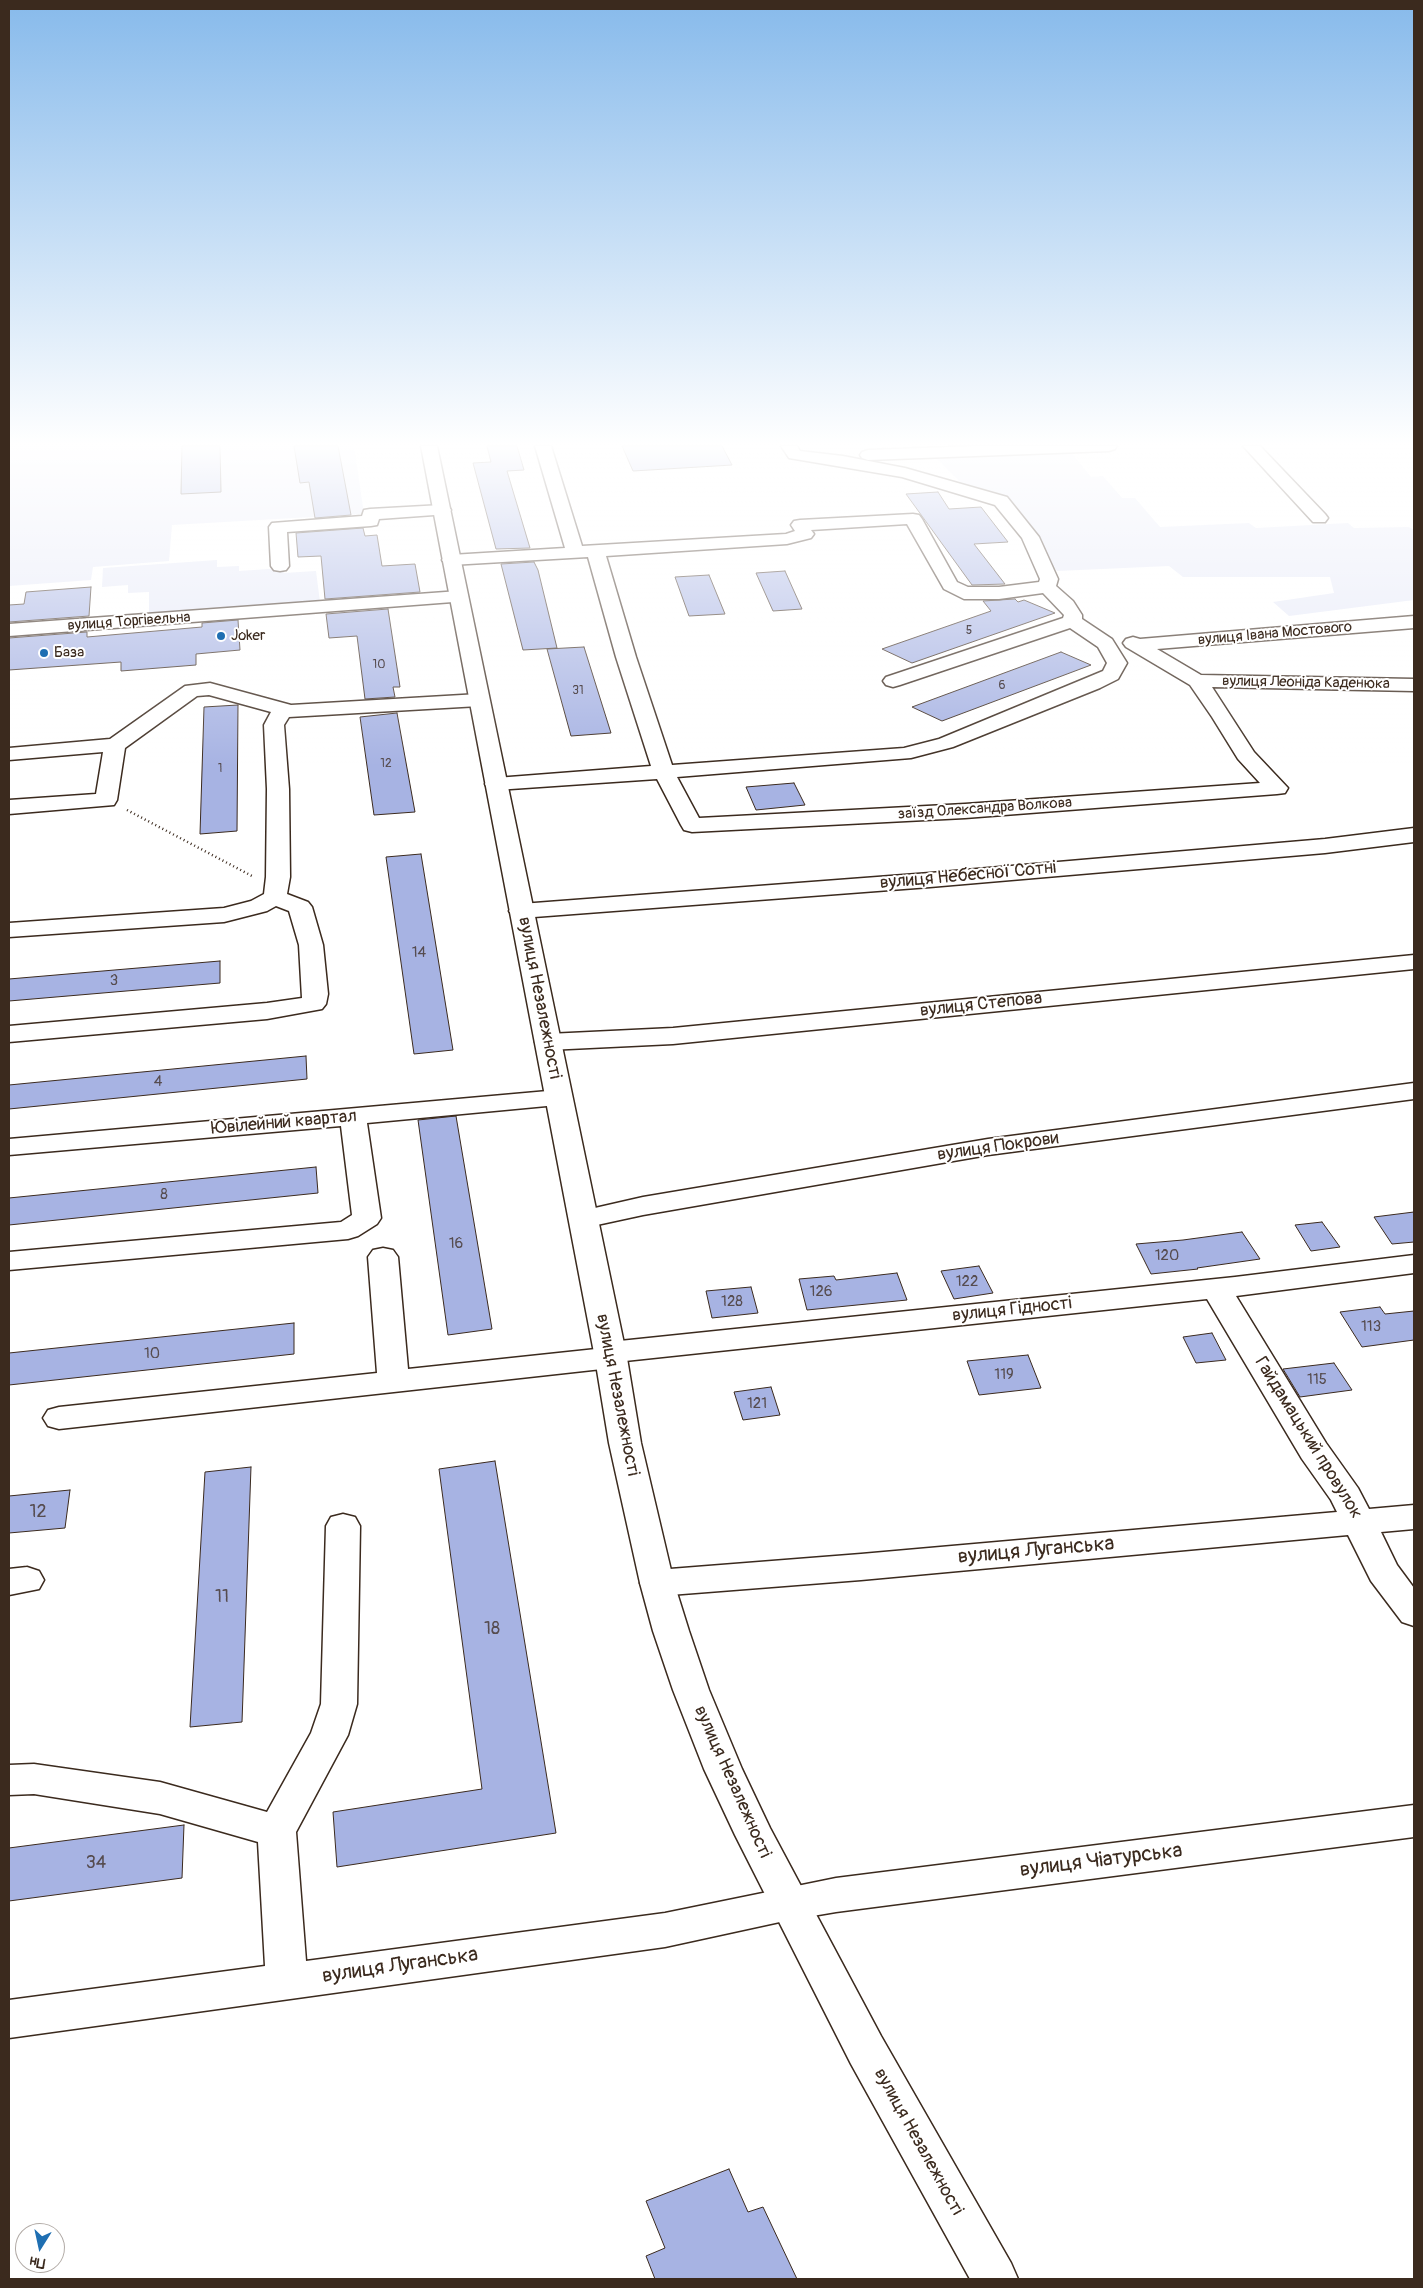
<!DOCTYPE html>
<html>
<head>
<meta charset="utf-8">
<style>
	body { margin:0 }
	#map { position:relative; width:1423px; height:2288px; overflow:hidden; background:#fff; font-family:Pangolin,sans-serif }
	canvas { display:block }
	.frame { position:absolute; inset:0; border:10px solid #3b2a1e; pointer-events:none }
	.north { position:absolute; left:15px; top:2223px; width:50px; height:50px; box-sizing:border-box; background:#fff; border:1px solid #b1aaa5; border-radius:50%; rotate:190deg; font-size:14px; font-weight:700; line-height:20px; text-align:center; color:#3b2a1e }
	.north::after { content:''; display:block; margin:auto; width:18px; height:22px; background:#1f6fb2; clip-path:polygon(50% 0,100% 100%,50% 72%,0 100%) }
</style>
</head>
<body>
<div id="map">
<canvas width="1423" height="2288"></canvas>
<div class="frame"></div>
<div class="north">Пн</div>
</div>
<script>
const g = document.querySelector('canvas').getContext('2d');
g.lineJoin = 'round';
function fill(path, color) { g.fillStyle = color; g.fill(path, 'evenodd'); }
const toPath = rows => new Path2D(rows.map(r => 'M' + r).join(''));
function stroke(path, color, width, dash) { g.strokeStyle = color; g.lineWidth = width; g.lineCap = dash ? 'butt' : 'round'; g.setLineDash(dash || []); g.stroke(path); }
function drawText(font, color, halo, rows, align = 'center') {
  g.font = font + ' Pangolin,sans-serif'; g.lineWidth = 4; g.setLineDash([]); g.textBaseline = 'middle'; g.strokeStyle = halo; g.fillStyle = color; for (const [text, x, y, turn = 0] of rows) {
    g.save(); g.translate(x, y); g.rotate((+turn || 0) * Math.PI / 180); g.textAlign = isNaN(turn) ? turn : align; if (halo) g.strokeText(text, 0, 0); g.fillText(text, 0, 0); g.restore();
  }
}
fill(toPath([
	[9,446,354,446,364,514,172,525,169,561,93,567,91,580,9,586],
	[1066,446,1091,477,1103,476,1122,498,1135,498,1160,527,1249,523,1256,528,1348,523,1354,528,1409,527,1414,530,1414,600,1289,616,1273,602,1334,593,1330,577,1183,577,1169,566,1057,571,1001,501,966,488,930,452],
	[217,560,217,567,239,566,239,571,283,568,284,573,316,571,320,602,149,614,149,592,128,593,128,585,102,587,103,568]
]), '#e5e8f7');
const building = toPath([
	[182,446,220,446,221,492,181,494,182,446],
	[294,446,338,446,351,515,315,518,309,482,300,483,294,446],
	[487,446,517,446,524,470,507,471,530,548,496,549,473,463,491,462,487,446],
	[622,446,722,446,732,465,633,471,622,446],
	[938,492,949,509,981,507,1008,542,974,544,1005,584,972,585,906,494,938,492],
	[363,528,365,536,377,535,382,566,415,564,420,592,325,599,321,556,298,557,296,533,363,528],
	[534,562,538,570,557,648,523,650,501,564,534,562],
	[785,571,802,609,773,611,756,573,785,571],
	[709,575,725,614,689,616,675,577,709,575],
	[91,587,89,616,9,622,9,605,24,604,26,592,91,587],
	[1015,599,1018,602,1024,600,1055,613,912,663,882,649,991,611,983,601,1015,599],
	[388,609,400,687,393,687,395,697,365,699,357,636,329,638,326,614,388,609],
	[238,620,240,650,196,654,196,665,121,671,121,662,9,670,9,638,87,632,87,637,202,627,202,623,238,620],
	[584,647,611,733,571,736,547,649,584,647],
	[1061,652,1091,665,942,721,912,707,1061,652],
	[238,705,237,831,200,834,204,707,238,705],
	[397,713,415,812,374,815,360,717,397,713],
	[794,783,805,805,756,810,746,787,794,783],
	[421,854,453,1050,414,1054,386,857,421,854],
	[220,961,220,983,9,1001,9,979,220,961],
	[306,1056,307,1079,9,1109,9,1085,306,1056],
	[456,1116,492,1329,448,1335,418,1120,456,1116],
	[316,1167,318,1193,9,1225,9,1198,316,1167],
	[1414,1212,1414,1242,1392,1244,1374,1217,1414,1212],
	[1322,1222,1340,1247,1311,1251,1295,1225,1322,1222],
	[1242,1232,1260,1259,1197,1268,1198,1269,1151,1274,1136,1244,1183,1240,1242,1232],
	[979,1266,993,1293,954,1299,941,1271,979,1266],
	[897,1273,907,1300,807,1310,799,1279,834,1276,836,1280,897,1273],
	[751,1287,758,1313,712,1318,706,1291,751,1287],
	[1380,1307,1385,1314,1414,1311,1414,1340,1362,1347,1340,1312,1380,1307],
	[294,1323,294,1354,9,1385,9,1353,294,1323],
	[1212,1333,1226,1360,1196,1363,1183,1337,1212,1333],
	[1028,1355,1041,1388,979,1395,967,1361,1028,1355],
	[1334,1363,1352,1390,1300,1397,1283,1369,1334,1363],
	[771,1387,780,1415,743,1420,734,1392,771,1387],
	[495,1461,556,1833,337,1867,333,1812,482,1789,439,1469,495,1461],
	[251,1467,242,1722,190,1727,205,1472,251,1467],
	[70,1490,65,1528,9,1533,9,1496,70,1490],
	[184,1825,182,1878,9,1901,9,1848,184,1825],
	[729,2169,748,2212,763,2207,797,2279,655,2279,646,2256,665,2248,646,2201,729,2169]
]);
fill(building, '#a7b3e3');
stroke(building, '#3b2a1e', 1);
const minor = toPath([
	[535,446,551,446,582,546,786,534,795,531,791,525,794,521,800,520,913,514,919,515,922,519,957,582,968,587,999,587,1039,582,1040,579,1022,538,995,505,902,477,789,458,781,446,797,446,800,451,843,456,905,468,1007,497,1039,537,1058,579,1056,586,1073,601,1082,615,1082,619,1112,639,1127,663,1118,679,1100,688,953,747,911,758,677,777,699,818,965,804,1260,783,1238,759,1212,717,1190,685,1126,647,1123,643,1126,639,1133,637,1140,639,1414,616,1414,628,1157,649,1201,675,1414,679,1414,691,1212,687,1254,752,1288,788,1285,793,1277,794,965,818,692,832,684,830,681,825,657,779,496,790,488,789,485,784,488,779,496,778,651,766,616,657,588,557,451,565,445,564,442,560,445,556,451,555,565,548,535,446],
	[907,524,944,589,964,599,999,599,1043,593,1064,615,1063,618,886,677,883,681,886,685,893,687,900,685,1070,628,1098,647,1107,663,1103,671,939,739,904,748,672,765,636,657,606,556,787,544,811,538,814,534,811,530,907,524],
	[975,446,1117,446,1115,449,1109,451,868,460,862,458,860,455,862,452,868,450,975,446],
	[1243,446,1260,446,1325,514,1328,518,1325,522,1313,522,1243,446],
	[442,505,448,506,451,510,448,514,379,519,377,525,371,526,287,532,289,566,286,570,280,571,274,570,271,566,269,527,272,523,362,516,364,510,370,509,442,505],
	[459,591,466,593,468,597,466,601,9,636,9,624,459,591],
	[210,683,291,705,479,694,486,696,489,700,486,704,479,706,289,717,284,725,289,789,290,877,287,894,308,902,312,907,323,945,328,994,326,1004,322,1009,267,1019,9,1042,9,1026,267,1003,302,998,299,945,289,911,276,906,267,911,224,922,9,937,9,923,224,908,251,901,264,894,266,877,267,789,264,725,271,712,209,695,197,696,125,748,117,800,114,805,9,814,9,800,96,794,103,752,9,760,9,748,110,739,185,686,210,683],
	[1414,828,1414,842,1325,853,930,887,521,918,513,916,509,911,513,906,521,904,930,873,1325,839,1414,828],
	[1414,955,1414,969,673,1044,548,1050,539,1047,535,1042,539,1037,548,1034,673,1028,1414,955],
	[1414,1083,1414,1099,988,1155,643,1215,583,1228,573,1225,569,1219,573,1213,643,1197,988,1139,1414,1083],
	[559,1090,568,1092,572,1098,568,1104,367,1123,381,1218,377,1224,358,1236,348,1239,9,1270,9,1252,341,1222,352,1215,341,1126,9,1155,9,1139,559,1090],
	[383,1248,393,1250,398,1257,408,1369,596,1349,599,1345,610,1342,1235,1277,1414,1255,1414,1273,1236,1296,1326,1443,1358,1488,1369,1509,1414,1505,1414,1529,1381,1532,1397,1565,1414,1588,1414,1626,1402,1622,1371,1581,1348,1535,861,1580,657,1596,645,1592,640,1583,645,1574,657,1570,861,1554,1337,1512,1331,1500,1302,1459,1207,1299,625,1361,622,1365,611,1368,59,1429,48,1426,43,1418,48,1410,59,1407,377,1373,368,1257,373,1250,383,1248],
	[343,1514,355,1517,360,1526,357,1704,348,1735,296,1832,306,1961,665,1913,836,1878,1414,1805,1414,1837,836,1912,789,1920,665,1947,9,2038,9,2000,265,1966,258,1842,160,1814,34,1794,9,1795,9,1765,34,1764,160,1782,267,1812,311,1733,321,1704,326,1526,331,1517,343,1514],
	[27,1567,39,1571,44,1580,39,1589,9,1595,9,1569,27,1567]
]);
const major = toPath([
	[421,446,437,446,627,1358,641,1443,674,1583,689,1631,709,1690,742,1769,770,1828,881,2036,1011,2263,1018,2279,970,2279,851,2064,735,1835,704,1769,673,1690,653,1631,640,1583,609,1443,595,1358,421,446]
]);
stroke(minor, '#3b2a1e', 3);
stroke(major, '#3b2a1e', 3);
stroke(toPath([
	[127,810,252,876]
]), '#3b2a1e', 2.5, [1, 3]);
fill(minor, '#fff');
fill(major, '#fff');
const sky = g.createLinearGradient(0, 0, 0, 766);
sky.addColorStop(0, '#87baeb');
sky.addColorStop(0.58, '#fff');
sky.addColorStop(1, '#ffffff00');
g.fillStyle = sky;
g.fillRect(0, 0, 1423, 766);
for (const [x, y, r, color] of [
	[221,636,5,"#1f6fb2"],
	[44,653,5,"#1f6fb2"]
]) { const dot = new Path2D(); dot.arc(x, y, r, 0, 2 * Math.PI); g.fillStyle = color; g.fill(dot); stroke(dot, '#fff', 2); }
drawText('12px', '#564c4f', null, [
	["5",969,631],
	["10",379,665],
	["6",1002,686],
	["31",578,691],
	["12",386,764],
	["1",220,769]
]);
drawText('15px', '#3b2a1e', '#fff', [
	["вулиця Торгівельна",129,622,-4],
	["вулиця Івана Мостового",1275,634,-5],
	["вулиця Леоніда Каденюка",1306,683,1],
	["заїзд Олександра Волкова",985,809,-4]
]);
drawText('15px', '#3b2a1e', '#fff', [
	["Joker",231,636],
	["База",54,653]
], 'left');
drawText('15px', '#564c4f', null, [
	["14",419,953],
	["3",114,981],
	["4",158,1082],
	["8",164,1195],
	["16",456,1244],
	["120",1167,1256],
	["122",967,1282],
	["126",821,1292],
	["128",732,1302],
	["113",1371,1327],
	["10",152,1354],
	["119",1004,1375],
	["115",1317,1380],
	["121",757,1404]
]);
drawText('18px', '#3b2a1e', '#fff', [
	["вулиця Небесної Сотні",968,876,-5],
	["вулиця Незалежності",539,998,79],
	["вулиця Степова",981,1005,-6],
	["Ювілейний квартал",284,1123,-5],
	["вулиця Покрови",998,1147,-8],
	["вулиця Гідності",1012,1310,-6],
	["вулиця Незалежності",617,1395,79],
	["Гайдамацький провулок",1308,1438,58],
	["вулиця Незалежності",732,1782,66],
	["вулиця Незалежності",918,2142,61]
]);
drawText('18px', '#564c4f', null, [
	["12",38,1512],
	["11",222,1597],
	["18",492,1629],
	["34",96,1863]
]);
drawText('21px', '#3b2a1e', '#fff', [
	["вулиця Луганська",1036,1551,-5],
	["вулиця Чіатурська",1101,1861,-7],
	["вулиця Луганська",400,1966,-8]
]);
</script>
</body>
</html>
